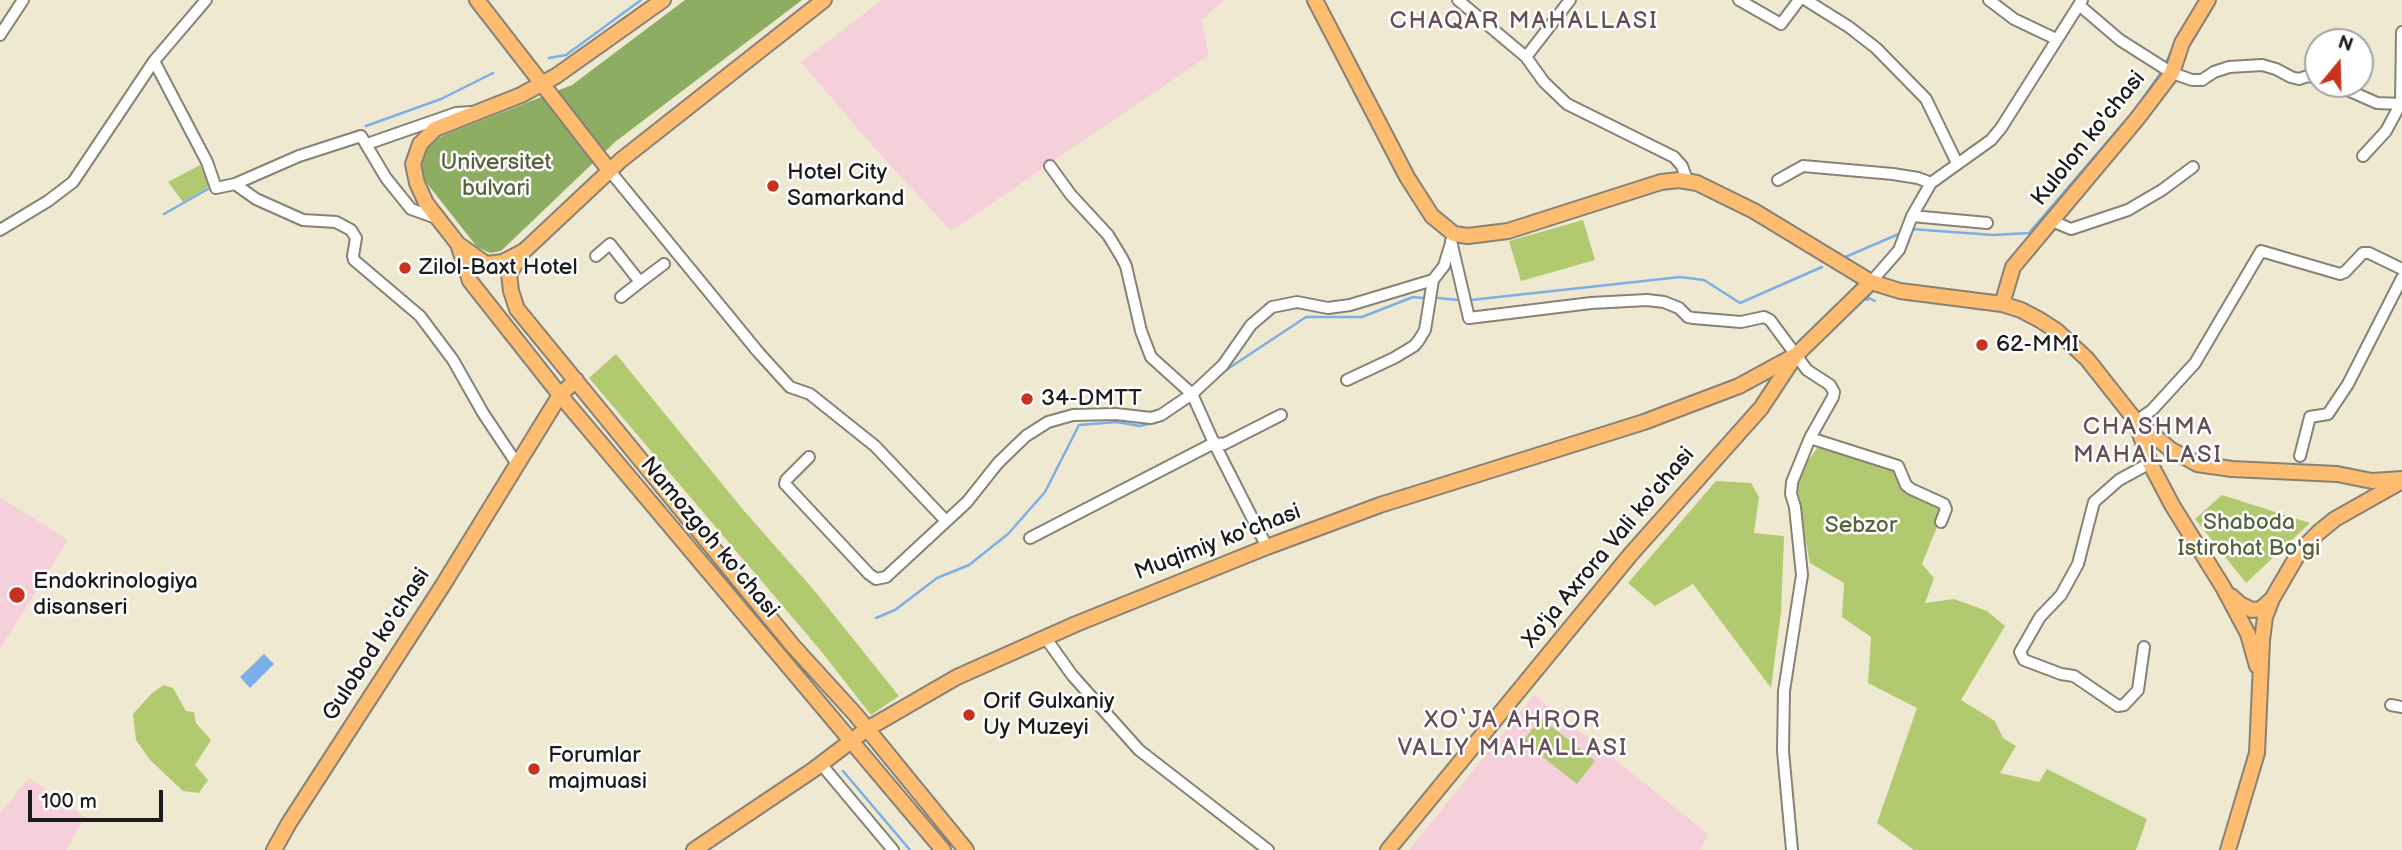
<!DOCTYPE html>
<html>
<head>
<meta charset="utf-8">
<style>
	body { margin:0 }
	#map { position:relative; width:2402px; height:850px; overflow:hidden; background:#f0e9d1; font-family:"Balsamiq Sans",sans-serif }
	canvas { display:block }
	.north { position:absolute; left:2304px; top:28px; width:70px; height:70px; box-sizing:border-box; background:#fff; border:2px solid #a4a4a4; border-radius:50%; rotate:19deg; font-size:19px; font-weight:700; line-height:28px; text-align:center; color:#1c1c1c }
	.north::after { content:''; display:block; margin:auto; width:24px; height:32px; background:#c8321e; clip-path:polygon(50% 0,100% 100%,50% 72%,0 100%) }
	.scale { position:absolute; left:28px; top:790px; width:135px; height:32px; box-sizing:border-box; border:4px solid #1c1c1c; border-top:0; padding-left:9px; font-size:21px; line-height:24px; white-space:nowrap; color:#1c1c1c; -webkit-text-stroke:5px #fff; paint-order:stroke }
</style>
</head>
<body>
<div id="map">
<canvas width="2402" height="850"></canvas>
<div class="north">N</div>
<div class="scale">100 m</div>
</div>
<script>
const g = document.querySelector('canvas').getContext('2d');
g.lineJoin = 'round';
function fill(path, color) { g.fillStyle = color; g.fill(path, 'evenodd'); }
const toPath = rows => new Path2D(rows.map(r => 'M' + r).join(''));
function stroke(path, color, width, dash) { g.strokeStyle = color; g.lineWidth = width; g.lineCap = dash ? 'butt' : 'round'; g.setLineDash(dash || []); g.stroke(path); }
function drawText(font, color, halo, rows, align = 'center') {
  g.font = font + ' "Balsamiq Sans",sans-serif'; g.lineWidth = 5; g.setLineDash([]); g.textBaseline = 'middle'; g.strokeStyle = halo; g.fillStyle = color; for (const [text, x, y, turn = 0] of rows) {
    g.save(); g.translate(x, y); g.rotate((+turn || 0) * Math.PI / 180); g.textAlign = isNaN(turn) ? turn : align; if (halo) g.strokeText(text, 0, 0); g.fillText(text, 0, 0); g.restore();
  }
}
fill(toPath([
	[882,0,1224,0,1201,20,1209,55,951,231,870,143,801,62],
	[0,497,68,540,0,649],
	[1534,695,1708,834,1701,850,1409,850],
	[29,778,85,817,66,850,0,850,0,813]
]), '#f5cfd9');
fill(toPath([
	[200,165,210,186,183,202,168,182],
	[1583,220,1595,260,1521,281,1509,241],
	[616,354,745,512,813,589,899,696,871,715,821,651,589,378],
	[1822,441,1896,464,1906,492,1945,507,1922,564,1934,578,1925,603,1954,599,1987,611,2005,626,1961,700,1995,721,2003,738,2016,746,2000,773,2039,782,2047,769,2147,819,2136,850,1914,850,1877,823,1917,708,1868,683,1871,637,1842,617,1844,583,1810,563,1795,488,1803,468],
	[1716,481,1751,483,1759,497,1754,533,1784,536,1781,612,1771,688,1693,584,1655,606,1628,583],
	[2222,495,2310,523,2246,583,2195,519],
	[164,685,173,688,186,711,194,712,196,723,211,740,195,765,208,780,199,793,183,791,150,760,136,740,133,714,152,693],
	[1541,718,1595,761,1577,784,1523,741]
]), '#b2ca6f');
fill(toPath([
	[685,0,802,0,615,142,501,251,490,253,477,247,422,177,423,155,427,147,438,138,449,133,572,85]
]), '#8dae62');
fill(toPath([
	[264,654,274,664,250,688,240,677]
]), '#7cafe8');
stroke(toPath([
	[549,58,566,55,641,0],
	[2165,65,2174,45],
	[366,126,441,99,493,73],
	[321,143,331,140],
	[164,214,208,189],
	[1911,229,1993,235,2029,233,2136,108,2162,71],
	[1843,258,1901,233],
	[1438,298,1458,300],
	[1471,300,1680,277,1704,280,1740,303,1822,267],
	[1867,300,1869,298,1875,301],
	[1211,383,1229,368,1306,317,1362,317,1413,297,1423,298],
	[876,618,895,610,937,578,969,565,1008,534,1045,492,1079,425,1117,422,1140,426,1156,422],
	[843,771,910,850]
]), '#7cafe8', 2.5);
const minor = toPath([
	[1458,0,1526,57,1544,82,1567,104,1674,157,1682,166,1687,180],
	[1739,0,1781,24,1799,0],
	[1806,0,1849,27,1876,48,1926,99,1957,163],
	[1989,0,2014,19,2056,39],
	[2079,5,2120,40,2172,73,2192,80,2202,80,2214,72,2229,67,2262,65,2276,69,2291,77,2299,79,2308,76,2318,78],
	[0,35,23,0],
	[1526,57,1570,0],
	[154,61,207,162,216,188,235,184,299,156,361,136,386,178,411,209,439,219],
	[2334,84,2377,103,2402,104],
	[367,144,456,113,471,112],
	[2363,156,2386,131,2401,103,2402,32],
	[1050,166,1071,195,1108,235,1122,258,1126,266,1141,331,1151,357,1192,394,1214,443,1267,547],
	[609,170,759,353,790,387,810,394,875,446,946,521],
	[1778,180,1803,166,1893,174,1918,178,1931,183],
	[235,184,256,199,303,220,336,222,351,230,356,238,353,256,354,260,420,316,453,360,483,413,517,464],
	[1912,216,1987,223],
	[2052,221,2071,229,2128,210,2162,190,2193,167],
	[0,230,48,201,73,182,154,61,206,0],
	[1451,241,1469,318,1591,303,1647,300,1664,302,1679,308,1688,317,1693,318,1741,322,1764,317,1770,320,1807,370,1830,385,1834,392,1833,397,1810,438,1792,482,1791,494,1795,507,1802,575,1784,691,1783,751,1792,850],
	[596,256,610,244,640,282,664,264],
	[1871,282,1899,250,1912,216,1931,183,1991,140,2001,128,2082,0],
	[621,297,640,282],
	[1347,380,1394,358,1414,346,1419,340,1425,330,1433,280,1444,266,1451,243],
	[2136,421,2152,410,2195,363,2261,251,2340,274,2345,272,2363,253,2369,253,2402,269],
	[1810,438,1898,466,1906,485,1911,489,1944,504,1946,509,1941,522],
	[2300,456,2310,417,2328,414,2348,384,2402,278],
	[809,457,786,480,785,484,869,574,876,579,886,577,967,502,998,463,1026,436,1048,422,1073,415,1116,414,1151,418,1161,415,1192,394,1223,365,1251,325,1272,307,1297,302,1328,308,1350,305,1433,280],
	[1030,538,1214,443,1224,444,1281,415],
	[1045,637,1072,675,1139,750,1268,850],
	[2144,647,2138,690,2124,705,2118,706,2074,676,2061,674,2024,660,2020,652,2040,617,2061,595,2078,564,2094,502,2119,480,2150,463],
	[2391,705,2402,707],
	[821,764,893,850]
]);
const major = toPath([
	[477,0,609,170],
	[663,0,556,76,521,95,435,129,420,144,413,164,417,183,426,203,458,244,486,264,503,262,524,251,621,160,824,0],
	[1315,0,1407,177,1432,216,1454,234,1468,236,1508,231,1661,182,1679,180,1697,183,1754,211,1871,282,1900,291,2002,304,2021,310,2040,320,2057,331,2087,359,2136,421,2170,449,2197,464,2232,469,2337,474,2372,481,2402,479],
	[458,244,470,281,560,395,943,850],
	[523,252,509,274,511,291,517,309,793,646,855,714,966,850],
	[2002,304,2013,267,2137,119,2172,73,2182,43,2208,0],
	[2136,422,2150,463,2172,505,2223,587,2248,634,2257,666],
	[2231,596,2240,604,2252,610,2261,609,2272,599],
	[274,850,289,823,443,585,560,395,576,380],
	[694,850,813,770,867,729,957,677,1076,624,1267,547,1380,505,1644,422,1739,386,1796,355],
	[1388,850,1631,554,1761,408,1796,355,1871,282],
	[2228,850,2257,753,2262,641,2265,617,2272,599,2300,551,2319,532,2335,519,2397,484]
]);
stroke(minor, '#868276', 14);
stroke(major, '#868276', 18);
stroke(minor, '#fff', 10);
stroke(major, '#febc70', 14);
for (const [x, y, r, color] of [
	[773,186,7,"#c8321e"],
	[405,268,7,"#c8321e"],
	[1982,345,7,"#c8321e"],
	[1027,399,7,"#c8321e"],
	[17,595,9,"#c8321e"],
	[969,715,7,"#c8321e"],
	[534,769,7,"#c8321e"]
]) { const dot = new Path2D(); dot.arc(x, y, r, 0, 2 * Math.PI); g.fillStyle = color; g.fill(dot); stroke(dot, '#fff', 2.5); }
drawText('23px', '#1c1c1c', '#fff', [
	["Kulolon ko'chasi",2089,139,-51],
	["Namozgoh ko'chasi",709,538,50],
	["Muqimiy ko'chasi",1218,543,-21],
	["Xo'ja Axrora Vali ko'chasi",1609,548,-50],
	["Gulobod ko'chasi",377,645,-57]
]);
drawText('23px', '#58623d', '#fff', [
	["Universitet",496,163],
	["bulvari",496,189],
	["Shaboda",2249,523],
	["Istirohat Bo'gi",2249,549],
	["Sebzor",1861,526]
]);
drawText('23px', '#1c1c1c', '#fff', [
	["Hotel City",787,173],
	["Samarkand",787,199],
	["Zilol-Baxt Hotel",419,268],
	["62-MMI",1996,345],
	["34-DMTT",1041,399],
	["Endokrinologiya",33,582],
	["disanseri",33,608],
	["Orif Gulxaniy",983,702],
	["Uy Muzeyi",983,728],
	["Forumlar",548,756],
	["majmuasi",548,782]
], 'left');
g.letterSpacing = '2px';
drawText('24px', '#654e56', '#fff', [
	["CHAQAR MAHALLASI",1524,22],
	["CHASHMA",2148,428],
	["MAHALLASI",2148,456],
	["XO‘JA AHROR",1513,721],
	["VALIY MAHALLASI",1513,749]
]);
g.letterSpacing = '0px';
</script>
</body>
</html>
